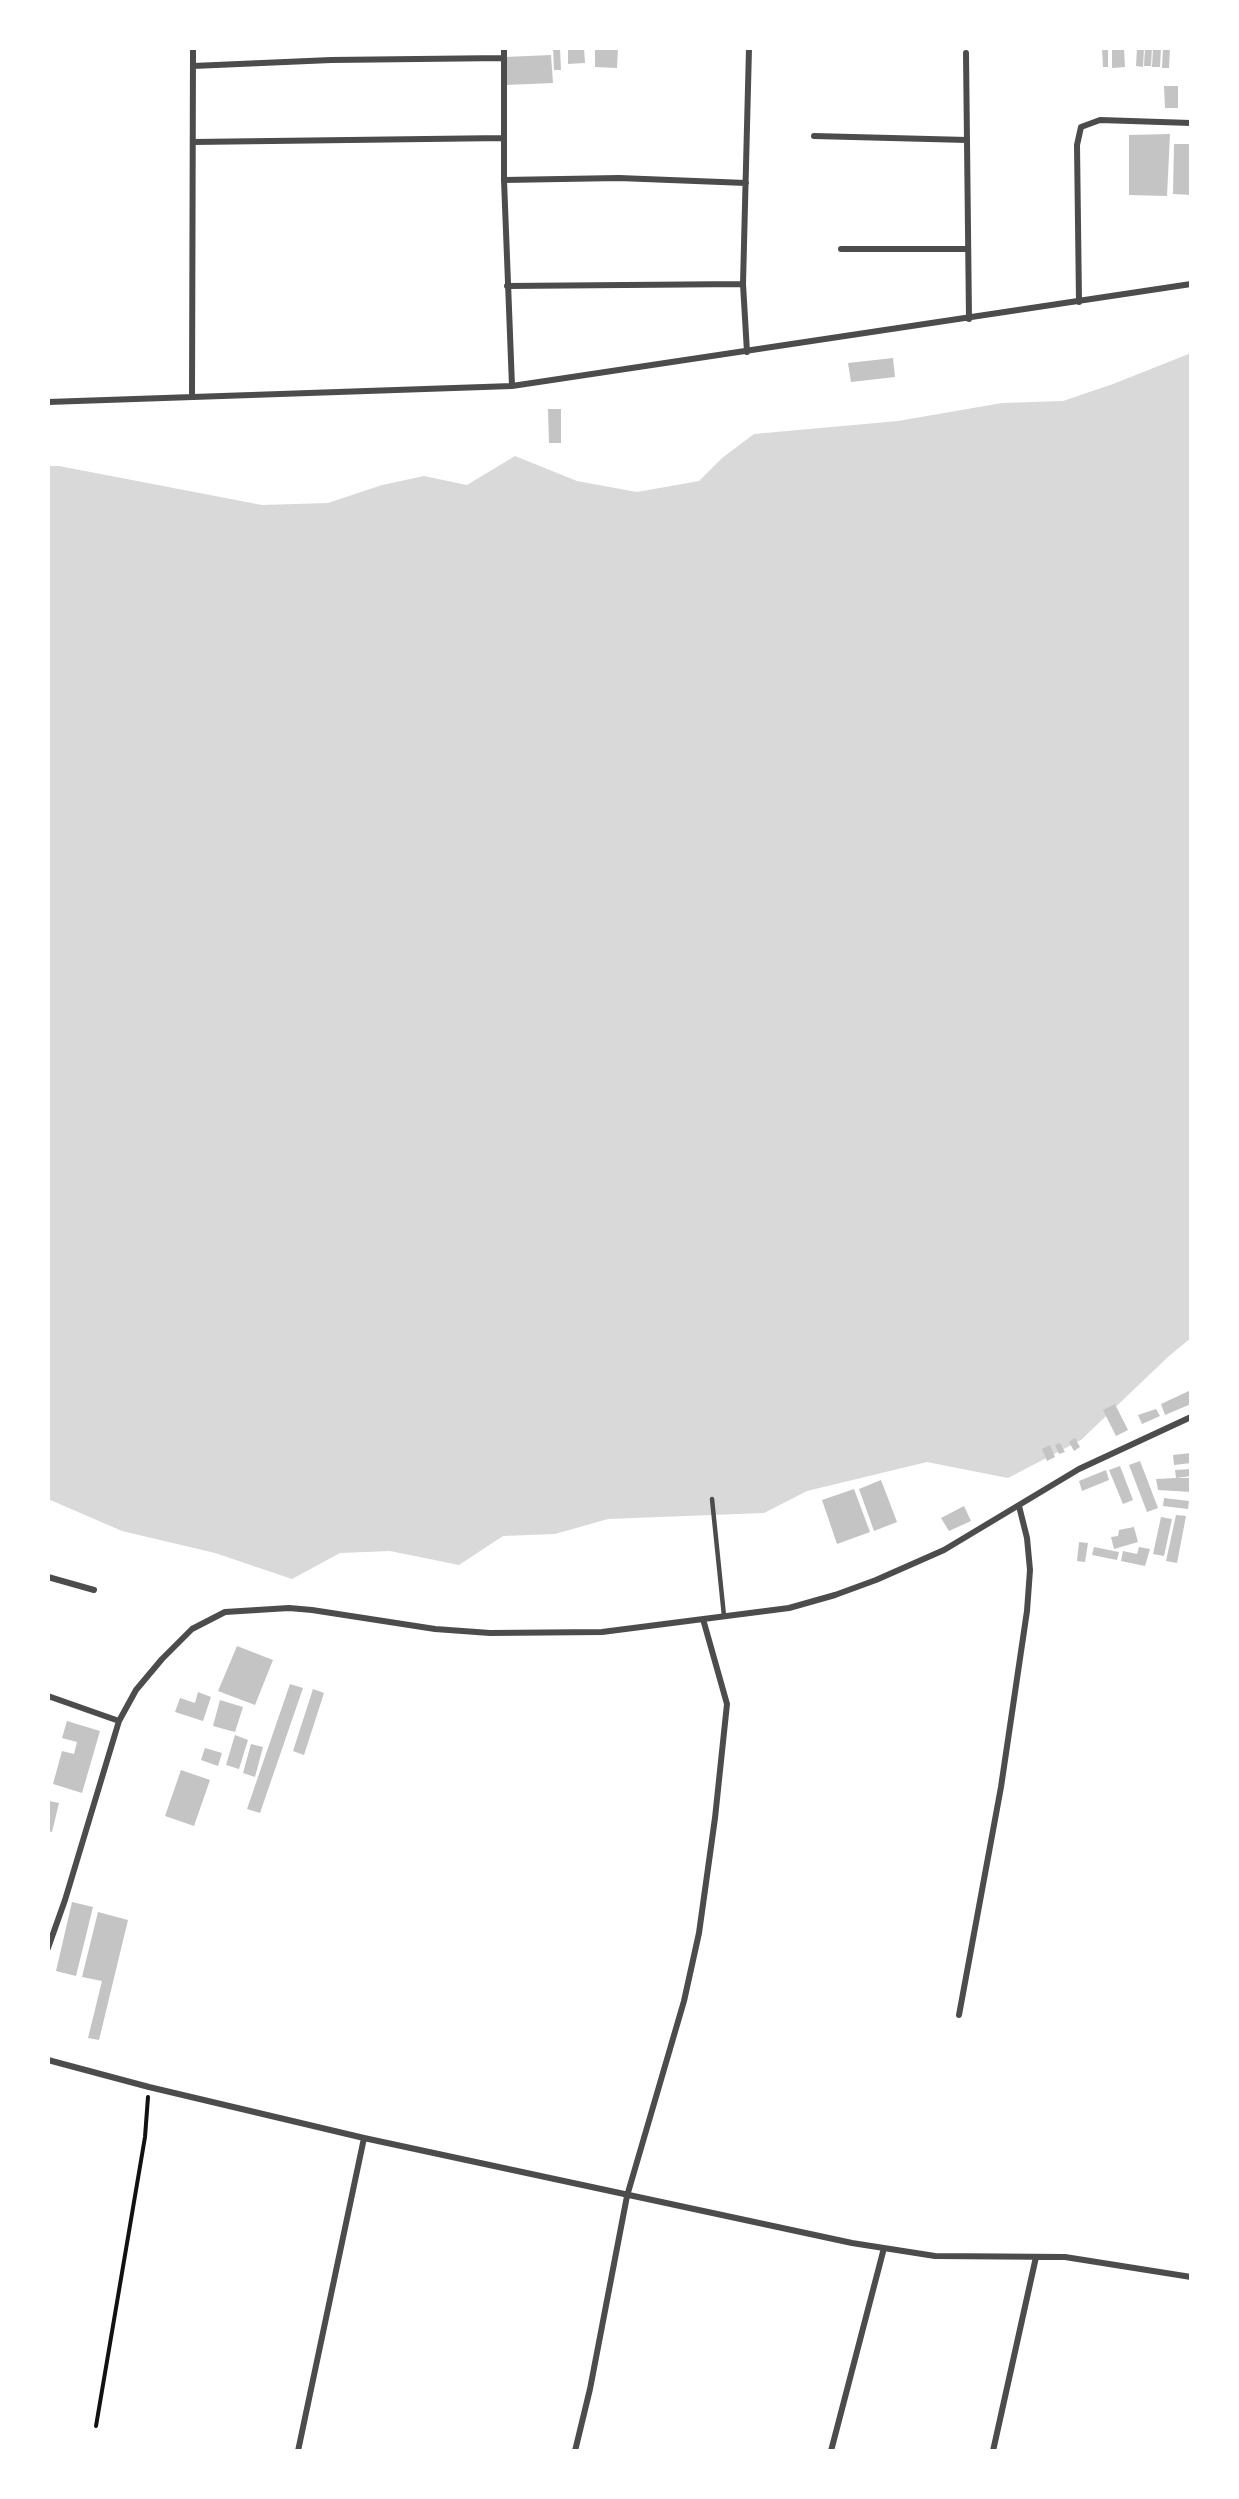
<!DOCTYPE html>
<html>
<head>
<meta charset="utf-8">
<style>
	body { margin:0 }
	#map { position:relative; width:1239px; height:2499px; overflow:hidden; background:#fff; font-family:Raleway,sans-serif }
	canvas { display:block }
	.frame { position:absolute; inset:0; border:50px solid #fff; pointer-events:none }
</style>
</head>
<body>
<div id="map">
<canvas width="1239" height="2499"></canvas>
<div class="frame"></div>
</div>
<script>
const g = document.querySelector('canvas').getContext('2d');
g.lineJoin = 'round';
function fill(path, color) { g.fillStyle = color; g.fill(path, 'evenodd'); }
const toPath = rows => new Path2D(rows.map(r => 'M' + r).join(''));
function stroke(path, color, width, dash) { g.strokeStyle = color; g.lineWidth = width; g.lineCap = dash ? 'butt' : 'round'; g.setLineDash(dash || []); g.stroke(path); }
fill(toPath([
	[1191,353,1191,1338,1169,1356,1081,1440,1008,1478,927,1462,807,1491,764,1513,608,1519,555,1534,503,1536,459,1565,390,1551,340,1553,292,1579,215,1553,122,1531,48,1499,48,466,59,466,262,505,328,503,382,485,424,476,467,485,515,456,577,481,637,492,699,481,722,458,754,434,898,421,1002,403,1063,401,1113,384]
]), '#d9d9d9');
fill(toPath([
	[553,48,560,48,561,70,554,70],
	[568,48,584,48,585,63,568,64],
	[595,48,618,48,617,68,595,67],
	[1102,48,1108,48,1108,67,1103,67],
	[1112,48,1124,48,1125,67,1112,68],
	[1137,48,1144,48,1143,67,1136,66],
	[1145,48,1152,48,1151,66,1144,66],
	[1153,48,1161,48,1160,67,1152,67],
	[1163,48,1170,48,1169,68,1162,68],
	[551,55,553,83,506,85,504,57],
	[1164,86,1178,86,1178,108,1165,108],
	[1170,134,1167,196,1129,195,1129,135],
	[1174,144,1191,144,1191,195,1173,194],
	[893,358,895,377,851,382,848,363],
	[548,409,561,409,561,443,549,443],
	[1191,1390,1191,1404,1165,1415,1161,1404],
	[1115,1404,1128,1430,1116,1436,1103,1410],
	[1156,1409,1160,1416,1142,1424,1138,1415],
	[1075,1438,1080,1447,1074,1451,1069,1442],
	[1060,1443,1065,1452,1059,1454,1055,1445],
	[1050,1445,1055,1457,1047,1461,1042,1449],
	[1191,1453,1191,1463,1174,1465,1173,1455],
	[1140,1461,1158,1508,1147,1512,1129,1465],
	[1120,1466,1133,1500,1123,1504,1109,1470],
	[1191,1469,1191,1476,1176,1478,1175,1470],
	[1106,1470,1109,1480,1082,1491,1079,1481],
	[1176,1478,1191,1478,1191,1492,1158,1490,1156,1479],
	[881,1480,897,1522,874,1531,859,1489],
	[854,1489,870,1532,837,1544,822,1500],
	[1164,1498,1189,1501,1188,1509,1163,1506],
	[964,1506,971,1521,949,1531,941,1518],
	[1176,1515,1186,1516,1177,1563,1166,1561],
	[1161,1517,1172,1519,1164,1556,1153,1554],
	[1134,1527,1138,1542,1114,1549,1111,1537,1118,1536,1119,1530],
	[1079,1542,1088,1543,1085,1562,1077,1561],
	[1094,1547,1119,1552,1117,1560,1092,1555],
	[1139,1547,1150,1549,1145,1566,1121,1561,1123,1551,1137,1554],
	[237,1646,273,1660,255,1705,218,1691],
	[290,1684,303,1688,260,1813,247,1809],
	[313,1689,324,1693,304,1755,293,1751],
	[198,1692,211,1697,203,1721,175,1712,180,1698,195,1703],
	[220,1700,243,1707,235,1732,213,1726],
	[67,1721,100,1731,82,1793,53,1784,62,1751,74,1754,77,1742,62,1738],
	[235,1735,248,1740,239,1769,226,1765],
	[251,1744,263,1747,255,1777,243,1773],
	[205,1748,222,1753,218,1766,201,1760],
	[181,1770,210,1780,194,1826,165,1816],
	[49,1801,59,1803,52,1832,48,1831],
	[72,1902,93,1907,76,1976,56,1971],
	[98,1912,128,1920,99,2040,88,2038,102,1981,82,1977]
]), '#c4c4c4');
stroke(toPath([
	[96,2426,145,2137,148,2097]
]), '#111', 4);
stroke(toPath([
	[712,1499,724,1616]
]), '#4c4c4c', 4.5);
stroke(toPath([
	[504,48,504,180,512,386],
	[966,53,969,319],
	[193,66,331,60,504,58],
	[814,136,967,140],
	[193,142,504,138],
	[504,180,619,178,746,183],
	[841,249,968,249],
	[743,284,749,48],
	[507,286,743,284,747,352],
	[1079,302,1077,145,1081,127,1100,120,1191,123],
	[192,397,193,48],
	[48,402,512,386,1191,284],
	[48,1577,94,1590],
	[48,1696,119,1721],
	[48,1948,65,1900,119,1721,136,1690,162,1659,192,1629,225,1612,289,1608,312,1610,435,1629,490,1633,602,1632,789,1608,835,1595,876,1580,944,1550,1079,1469,1191,1417],
	[959,2015,1001,1787,1027,1611,1030,1570,1027,1538,1019,1506],
	[48,2060,149,2087,364,2138,852,2243,935,2256,1065,2257,1191,2277],
	[298,2451,364,2138],
	[575,2451,590,2389,627,2196,684,2001,699,1933,715,1818,727,1704,703,1619],
	[831,2451,884,2248],
	[993,2451,1036,2257]
]), '#4c4c4c', 6);
</script>
</body>
</html>
